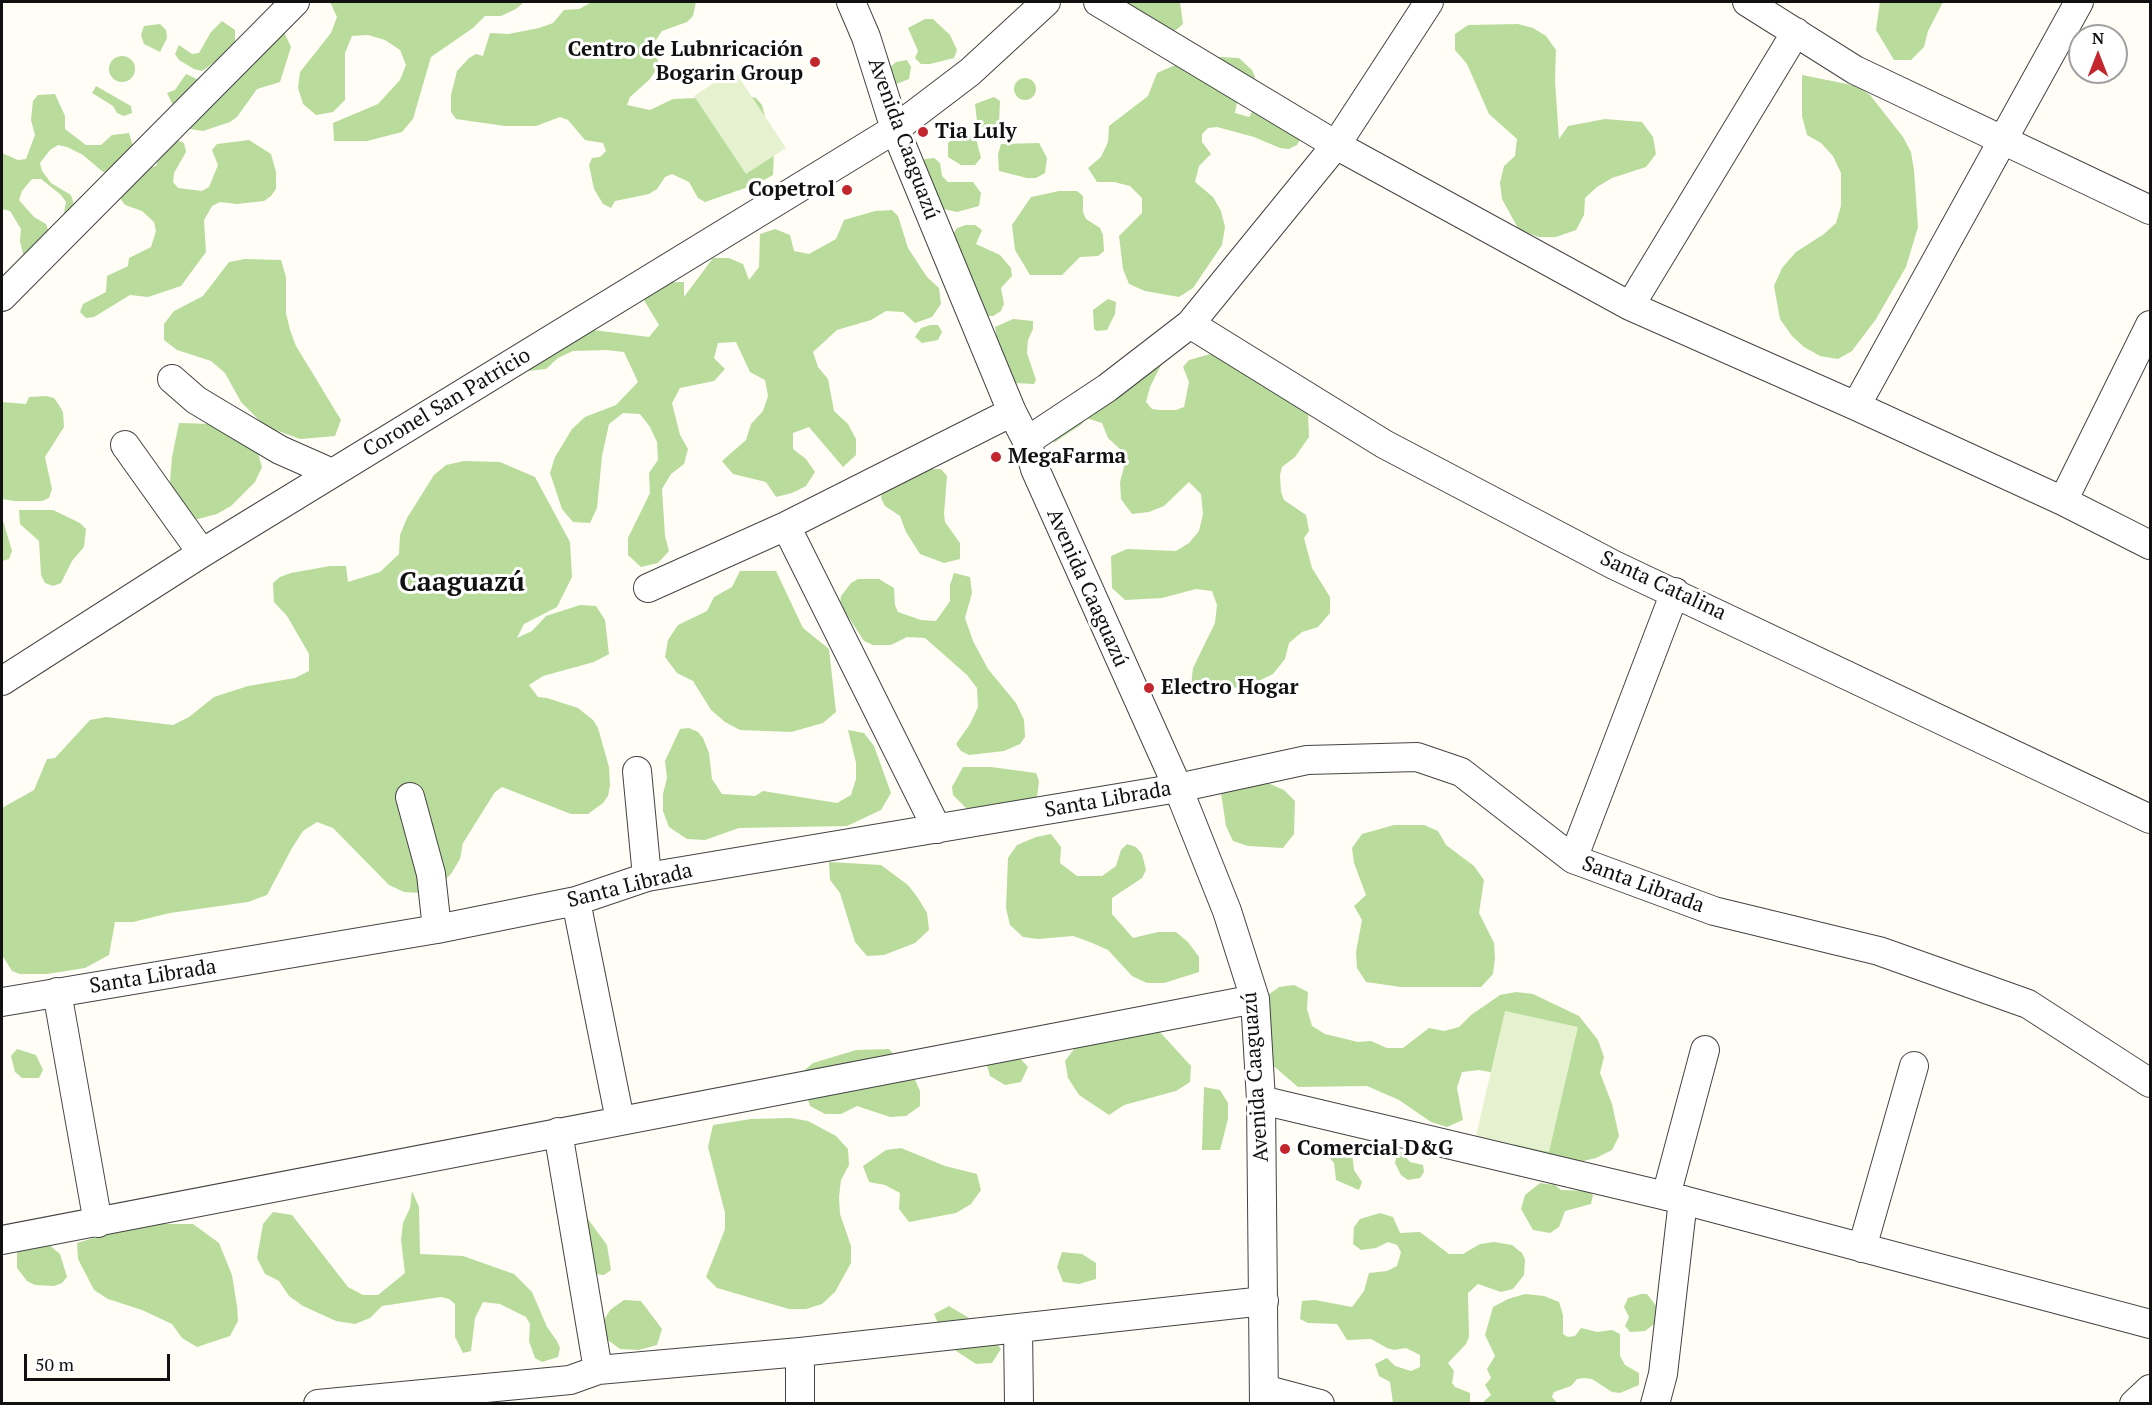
<!DOCTYPE html>
<html>
<head>
<meta charset="utf-8">
<style>
	body { margin:0 }
	#map { position:relative; width:2152px; height:1405px; overflow:hidden; background:#fffdf5; font-family:"PT Serif",serif }
	canvas { display:block }
	.frame { position:absolute; inset:0; border:3px solid #111; pointer-events:none }
	.north { position:absolute; left:2068px; top:24px; width:60px; height:60px; box-sizing:border-box; background:#fff; border:2px solid #a0a0a0; border-radius:50%; rotate:0deg; font-size:16px; font-weight:700; line-height:24px; text-align:center; color:#111 }
	.north::after { content:''; display:block; margin:auto; width:21px; height:27px; background:#c4262e; clip-path:polygon(50% 0,100% 100%,50% 72%,0 100%) }
	.scale { position:absolute; left:24px; top:1354px; width:146px; height:27px; box-sizing:border-box; border:3px solid #111; border-top:0; padding-left:8px; font-size:18px; line-height:21px; white-space:nowrap; color:#111; -webkit-text-stroke:4px #fff; paint-order:stroke }
</style>
</head>
<body>
<div id="map">
<canvas width="2152" height="1405"></canvas>
<div class="frame"></div>
<div class="north">N</div>
<div class="scale">50 m</div>
</div>
<script>
const g = document.querySelector('canvas').getContext('2d');
g.lineJoin = 'round';
function fill(path, color) { g.fillStyle = color; g.fill(path, 'evenodd'); }
const toPath = rows => new Path2D(rows.map(r => 'M' + r).join(''));
function stroke(path, color, width, dash) { g.strokeStyle = color; g.lineWidth = width; g.lineCap = dash ? 'butt' : 'round'; g.setLineDash(dash || []); g.stroke(path); }
function drawText(font, color, halo, rows, align = 'center') {
  g.font = font + ' "PT Serif",serif'; g.lineWidth = 6; g.setLineDash([]); g.textBaseline = 'middle'; g.strokeStyle = halo; g.fillStyle = color; for (const [text, x, y, turn = 0] of rows) {
    g.save(); g.translate(x, y); g.rotate((+turn || 0) * Math.PI / 180); g.textAlign = isNaN(turn) ? turn : align; if (halo) g.strokeText(text, 0, 0); g.fillText(text, 0, 0); g.restore();
  }
}
fill(toPath([
	[330,2,524,2,516,9,501,16,485,16,473,28,431,57,413,119,402,132,367,141,334,141,333,123,378,104,400,80,406,65,400,50,385,40,368,35,352,36,345,53,345,100,333,112,316,115,303,104,298,88,300,72,331,33,337,17],
	[592,2,696,2,693,16,687,22,662,31,654,43,659,66,649,80,630,97,627,105,650,110,673,99,748,96,756,98,762,105,774,151,773,175,757,184,705,202,698,198,689,182,672,174,665,177,657,189,649,194,615,201,611,208,603,204,594,189,589,165,592,158,600,157,606,151,603,143,585,140,568,120,560,117,536,126,505,126,456,119,451,112,451,95,457,71,469,58,476,54,483,56,490,33,508,34,539,28,553,23,564,10,579,9],
	[1120,2,1180,2,1183,24,1176,30,1157,32],
	[1880,2,1943,2,1928,31,1924,47,1911,60,1894,60,1876,30],
	[925,19,933,19,950,35,957,50,954,58,930,64,921,64,915,58,918,51,908,28],
	[222,21,235,30,235,45,230,51,202,71,194,69,179,60,175,54,179,45,192,54,199,53,211,32],
	[160,24,166,30,167,38,160,52,144,44,141,35,144,26],
	[1518,24,1533,28,1546,36,1556,50,1555,81,1559,139,1568,126,1605,119,1642,122,1653,137,1656,154,1646,167,1612,178,1597,187,1585,198,1584,215,1576,230,1556,237,1539,237,1519,230,1502,199,1500,183,1504,166,1515,156,1517,139,1489,114,1467,64,1455,50,1455,34,1468,25],
	[284,32,291,47,280,82,257,89,237,117,230,122,203,131,184,128,167,93,175,90,186,74,201,81],
	'109 69a13 13 0 1 1 26 0a13 13 0 1 1-26 0Z',
	[1222,57,1239,58,1252,70,1255,77,1252,85,1238,97,1235,113,1249,117,1258,102,1301,138,1297,145,1289,149,1280,148,1254,137,1217,127,1208,128,1202,134,1202,142,1211,154,1199,166,1195,182,1213,197,1221,211,1225,227,1222,245,1193,288,1179,297,1145,291,1129,284,1123,269,1119,236,1142,213,1142,198,1130,186,1114,182,1097,182,1088,168,1101,157,1108,142,1109,126,1148,96,1157,73,1189,59],
	[907,60,911,67,909,79,894,85,887,70,896,62],
	[1802,75,1857,86,1870,95,1903,137,1911,152,1914,170,1918,227,1906,267,1876,319,1852,351,1838,359,1820,356,1804,347,1792,336,1780,319,1774,286,1782,268,1796,252,1824,234,1836,223,1841,206,1841,173,1833,156,1821,143,1807,135,1802,116],
	'1014 89a11 11 0 1 1 22 0a11 11 0 1 1-22 0Z',
	[96,86,131,106,132,113,124,116,117,113,113,106,92,93],
	[55,94,65,116,65,129,86,145,101,145,112,135,129,133,134,149,112,171,103,172,83,155,67,147,58,145,50,150,40,163,42,171,51,183,71,195,76,211,63,218,66,202,61,195,41,179,32,179,22,191,19,200,34,217,46,224,51,238,35,253,23,254,20,241,21,229,10,211,2,209,2,153,18,160,26,159,35,135,31,120,33,101,38,95],
	[994,97,1000,101,999,124,983,128,977,121,975,104],
	[958,135,972,136,977,142,981,158,975,165,961,165,948,157,948,143],
	[176,140,184,143,186,152,174,173,173,182,178,188,202,191,209,187,218,165,212,150,217,144,249,140,271,154,276,172,276,189,271,196,264,201,237,204,220,202,212,206,204,220,206,252,181,286,148,297,130,295,94,317,86,318,80,312,83,304,106,292,107,276,128,266,129,258,151,247,156,231,154,222,142,211,125,205,120,198,134,182,132,173,156,166,161,152],
	[1039,143,1047,158,1045,173,1036,178,1027,178,999,171,998,154,1001,144],
	[925,159,934,158,940,163,942,176,948,182,973,182,981,193,979,206,957,212,939,208,915,168],
	[1059,191,1077,191,1083,196,1083,212,1086,219,1100,228,1103,235,1104,251,1098,256,1080,257,1062,275,1030,275,1015,250,1012,225,1031,197],
	[892,210,898,216,908,248,927,277,939,288,941,304,932,317,915,323,903,312,886,311,871,320,837,330,813,352,818,367,828,379,834,411,848,424,856,439,856,455,843,467,809,427,793,433,793,449,806,459,815,472,806,486,792,493,776,497,766,482,733,474,722,461,746,440,751,424,763,411,768,396,765,380,750,372,736,342,718,343,714,358,725,369,714,381,680,388,672,403,680,435,688,449,684,464,671,474,662,489,665,536,669,551,658,563,641,567,628,555,628,538,650,493,649,473,658,460,657,442,650,427,640,414,623,413,609,424,602,456,597,508,590,523,573,522,562,509,550,473,555,457,572,429,585,417,616,405,638,382,624,352,606,350,573,351,558,358,546,369,528,371,524,355,585,329,649,337,659,325,642,297,650,282,684,282,684,297,713,258,729,258,743,264,749,280,759,267,760,234,775,229,790,235,794,251,809,254,836,239,844,220,875,211],
	[966,225,975,225,982,230,976,244,1000,255,1011,268,1012,276,1001,288,1004,304,1001,311,993,316,985,316,948,242,957,228],
	[245,259,281,260,286,277,286,313,290,330,296,346,341,420,335,436,300,439,265,426,241,402,225,373,211,361,177,350,164,340,164,324,174,311,203,296,229,262],
	[1108,299,1116,302,1115,314,1107,330,1097,331,1094,329,1093,310],
	[1013,319,1033,321,1033,329,1028,340,1027,353,1036,380,1034,384,1015,383,997,340,995,327],
	[930,325,938,325,942,332,938,340,922,343,915,337,921,328],
	[1214,353,1308,413,1309,437,1295,457,1282,467,1280,475,1281,492,1284,500,1306,515,1309,531,1304,538,1312,568,1330,597,1330,613,1318,627,1302,632,1289,643,1285,659,1273,674,1244,688,1191,686,1193,668,1215,623,1217,605,1212,591,1196,589,1162,598,1125,600,1112,588,1111,556,1127,549,1176,551,1189,543,1199,531,1203,514,1201,494,1189,482,1164,506,1149,512,1132,514,1121,499,1120,482,1124,467,1121,450,1108,438,1102,423,1086,418,1082,424,1055,442,1046,440,1162,363,1150,387,1146,402,1152,409,1160,410,1176,410,1184,407,1189,382,1183,367,1189,360],
	[46,396,54,398,59,405,63,412,64,427,45,457,52,489,49,498,42,501,14,501,2,499,2,402,26,404,29,397],
	[179,423,213,424,257,450,262,467,255,482,231,506,217,514,198,519,181,517,168,507,172,457],
	[464,461,500,462,535,477,570,542,572,577,557,607,524,624,517,638,532,631,546,616,580,605,596,606,605,620,609,654,594,662,543,676,529,685,538,697,547,698,578,708,593,720,598,728,609,767,610,786,608,796,603,803,588,814,571,814,502,787,495,792,463,843,460,859,451,874,437,887,421,893,404,892,389,885,333,828,317,822,303,831,292,848,267,895,248,902,170,913,133,922,115,922,109,955,85,968,47,974,20,974,12,971,2,955,2,808,34,790,47,759,55,758,90,720,106,717,173,725,189,717,214,697,248,686,295,678,309,671,309,654,287,616,274,602,273,583,280,577,291,573,330,566,346,566,348,582,380,572,399,554,400,535,407,518,434,475,446,465],
	[914,469,941,469,947,476,944,514,945,522,960,543,960,559,944,563,920,554,906,532,900,516,885,506,881,498,883,488],
	[19,510,53,510,80,523,86,529,84,547,72,561,61,583,53,586,45,583,41,575,39,541,20,524],
	[2,517,12,551,9,559,2,561],
	[740,571,776,571,803,628,829,649,836,712,823,723,791,732,740,730,725,722,711,710,693,681,677,673,665,657,668,640,678,625,707,611,714,597,732,587],
	[954,573,970,577,972,593,965,618,973,641,988,669,1016,703,1024,720,1025,737,1020,744,1004,751,969,755,961,751,956,744,970,724,978,707,977,688,967,675,925,638,907,637,891,645,873,645,864,641,840,604,841,596,851,583,858,579,879,579,894,588,895,605,898,612,921,620,936,621,950,601,950,585],
	[689,728,698,732,703,738,709,753,712,779,722,794,755,796,763,791,837,803,851,795,856,779,856,763,848,730,864,733,874,746,891,793,881,810,847,826,739,828,705,840,687,839,669,827,663,811,663,794,667,778,665,761,680,729],
	[963,767,991,767,1036,773,1039,781,1037,798,973,811,965,807,953,795,952,787],
	[1236,782,1268,783,1284,790,1295,801,1294,834,1283,848,1248,846,1233,841,1226,826,1221,793],
	[1394,825,1424,825,1438,831,1446,845,1474,866,1484,880,1479,913,1494,943,1495,958,1493,974,1481,987,1401,987,1366,982,1357,968,1356,952,1362,920,1354,906,1366,895,1354,863,1352,848,1362,834],
	[1051,834,1061,847,1060,863,1077,876,1102,876,1116,866,1121,850,1127,844,1136,847,1142,854,1146,870,1142,878,1112,898,1112,914,1133,938,1158,932,1176,932,1188,942,1199,957,1199,972,1164,983,1147,983,1132,976,1108,950,1090,942,1073,936,1038,939,1023,937,1010,925,1006,908,1008,858,1017,845,1036,837],
	[829,862,881,865,908,885,918,898,927,913,929,930,915,943,884,955,867,956,855,942,840,893,830,880],
	[1294,985,1308,992,1307,1009,1312,1026,1325,1034,1358,1042,1371,1041,1387,1048,1403,1048,1429,1028,1444,1031,1459,1027,1471,1015,1500,995,1516,992,1533,994,1579,1016,1598,1040,1604,1057,1600,1073,1612,1104,1619,1136,1612,1150,1596,1158,1579,1162,1528,1152,1513,1144,1504,1130,1512,1076,1479,1070,1462,1072,1457,1088,1463,1120,1447,1127,1431,1122,1399,1100,1367,1086,1298,1087,1269,1062,1264,998,1279,987],
	[1127,1028,1158,1030,1191,1066,1190,1082,1176,1091,1124,1105,1109,1115,1079,1095,1068,1078,1065,1061,1075,1048,1115,1041],
	[17,1049,36,1055,43,1070,39,1078,22,1078,15,1072,11,1056],
	[889,1049,913,1075,920,1091,920,1106,906,1116,890,1117,857,1106,841,1114,825,1114,810,1106,800,1074,813,1063,856,1050],
	[1017,1055,1028,1067,1021,1082,1005,1085,990,1076,985,1059],
	[1204,1087,1220,1090,1228,1103,1228,1119,1220,1150,1202,1150],
	[791,1118,808,1121,836,1136,848,1149,849,1165,841,1180,839,1197,840,1214,851,1246,851,1263,835,1292,822,1304,806,1309,789,1309,717,1288,706,1277,725,1229,725,1213,708,1147,713,1125,751,1119],
	[1336,1142,1345,1144,1352,1152,1354,1170,1362,1182,1359,1190,1336,1180,1334,1163,1321,1148,1328,1143],
	[901,1148,945,1166,977,1174,981,1190,971,1204,956,1213,909,1222,899,1209,900,1193,885,1185,869,1182,863,1166,886,1150],
	[1401,1152,1410,1162,1423,1165,1424,1172,1420,1178,1408,1180,1401,1175,1395,1163,1397,1154],
	[1540,1183,1555,1185,1561,1190,1587,1191,1593,1195,1591,1204,1565,1211,1559,1227,1550,1233,1533,1230,1521,1209,1525,1195],
	[412,1191,419,1207,420,1254,463,1256,514,1274,532,1292,547,1327,557,1341,560,1348,558,1357,542,1362,535,1358,529,1341,530,1324,526,1317,500,1304,483,1302,475,1318,471,1351,463,1353,455,1337,455,1304,449,1299,441,1297,382,1306,370,1318,355,1324,336,1321,303,1306,289,1296,279,1281,265,1274,257,1258,263,1224,273,1212,292,1215,348,1287,363,1295,378,1295,405,1273,401,1240,403,1223,410,1208],
	[582,1211,607,1245,611,1270,604,1275,596,1274],
	[1380,1213,1393,1217,1400,1233,1420,1232,1449,1254,1463,1254,1480,1244,1494,1242,1512,1245,1522,1253,1525,1259,1524,1275,1513,1289,1501,1292,1478,1284,1468,1293,1469,1337,1466,1344,1448,1363,1454,1371,1452,1383,1455,1387,1470,1393,1470,1403,1393,1403,1390,1382,1379,1376,1375,1364,1387,1358,1395,1366,1411,1371,1420,1367,1420,1355,1406,1348,1394,1350,1387,1348,1371,1339,1347,1340,1337,1324,1308,1323,1300,1319,1302,1301,1315,1300,1352,1307,1364,1291,1369,1273,1387,1271,1397,1266,1401,1252,1397,1245,1388,1242,1376,1248,1361,1250,1353,1244,1354,1227,1360,1219],
	[157,1224,193,1224,219,1243,232,1275,237,1306,238,1321,230,1336,197,1347,182,1338,172,1324,142,1310,108,1299,94,1290,78,1259,77,1243,123,1229],
	[47,1243,60,1254,67,1277,62,1283,54,1286,35,1285,27,1281,17,1268,17,1250],
	[1062,1252,1082,1254,1096,1263,1096,1279,1079,1284,1063,1282,1057,1267],
	[1525,1294,1544,1296,1559,1302,1563,1315,1563,1334,1568,1337,1575,1336,1581,1328,1597,1332,1612,1330,1620,1334,1620,1356,1625,1365,1639,1373,1639,1385,1620,1393,1612,1392,1592,1379,1584,1378,1577,1379,1571,1386,1554,1392,1552,1397,1557,1403,1482,1403,1491,1395,1485,1385,1491,1378,1487,1369,1495,1356,1485,1335,1493,1307,1508,1299],
	[1641,1294,1647,1294,1657,1307,1657,1322,1645,1331,1630,1332,1625,1326,1629,1317,1624,1307,1628,1298],
	[624,1300,641,1301,662,1329,657,1345,639,1350,620,1349,605,1338,603,1322,610,1310],
	[949,1306,984,1327,1001,1349,992,1363,976,1364,947,1345,934,1314]
]), '#b9dc9c');
fill(toPath([
	[734,70,786,148,746,174,694,96],
	[1505,1011,1578,1027,1549,1152,1476,1136]
]), '#e6f2cf');
const minor = toPath([
	[851,2,866,37,895,129,1012,412,1027,441,1035,469,1178,788,1227,911,1255,999,1261,1100,1264,1404],
	[1098,2,1336,145,1630,306,1856,406,2063,501,2150,545],
	[1747,2,1855,70,2150,210],
	[2,297,295,2],
	[1630,306,1796,32],
	[1190,324,1384,444,1614,565,2150,819],
	[172,379,196,400,226,418,280,450,332,473],
	[1856,406,2079,2],
	[1027,441,1107,388,1190,324,1336,145,1429,2],
	[125,445,202,553],
	[2063,501,2150,325],
	[786,526,937,829],
	[648,588,786,526,1012,412],
	[2,681,202,553,895,129,970,72,1046,2],
	[637,771,647,877],
	[410,797,431,874,437,929],
	[1573,859,1675,592],
	[576,901,620,1120],
	[57,992,98,1223],
	[2,1002,437,929,576,901,647,877,1178,788,1307,760,1417,757,1461,772,1573,859,1714,911,1879,951,2028,1004,2150,1083],
	[1261,1100,1683,1200,2150,1324],
	[558,1132,598,1370],
	[1666,1196,1705,1050],
	[2,1240,1255,999],
	[1862,1248,1914,1066],
	[1018,1329,1019,1404],
	[1264,1389,1320,1404],
	[318,1404,570,1380,598,1370,800,1352,1264,1301],
	[800,1404,800,1352],
	[1655,1404,1663,1374,1683,1200],
	[2134,1404,2150,1389]
]);
stroke(minor, '#444', 30);
stroke(minor, '#fff', 28);
for (const [x, y, r, color] of [
	[815,62,6,"#c4262e"],
	[923,132,6,"#c4262e"],
	[847,190,6,"#c4262e"],
	[996,457,6,"#c4262e"],
	[1149,688,6,"#c4262e"],
	[1285,1149,6,"#c4262e"]
]) { const dot = new Path2D(); dot.arc(x, y, r, 0, 2 * Math.PI); g.fillStyle = color; g.fill(dot); stroke(dot, '#fff', 2); }
drawText('bold 21px', '#111', '#fff', [
	["Centro de Lubnricación",803,50,"right"],
	["Bogarin Group",803,74,"right"],
	["Tia Luly",935,132],
	["Copetrol",835,190,"right"],
	["MegaFarma",1008,457],
	["Electro Hogar",1161,688],
	["Comercial D&G",1297,1149]
], 'left');
drawText('21px', '#111', '#fff', [
	["Avenida Caaguazú",903,139,70],
	["Coronel San Patricio",447,403,-31],
	["Santa Catalina",1663,586,25],
	["Avenida Caaguazú",1087,588,66],
	["Santa Librada",1108,800,-10],
	["Santa Librada",1643,885,20],
	["Santa Librada",630,886,-14],
	["Santa Librada",153,977,-9],
	["Avenida Caaguazú",1256,1077,-94]
]);
drawText('bold 27px', '#111', '#fff', [
	["Caaguazú",462,583]
]);
</script>
</body>
</html>
